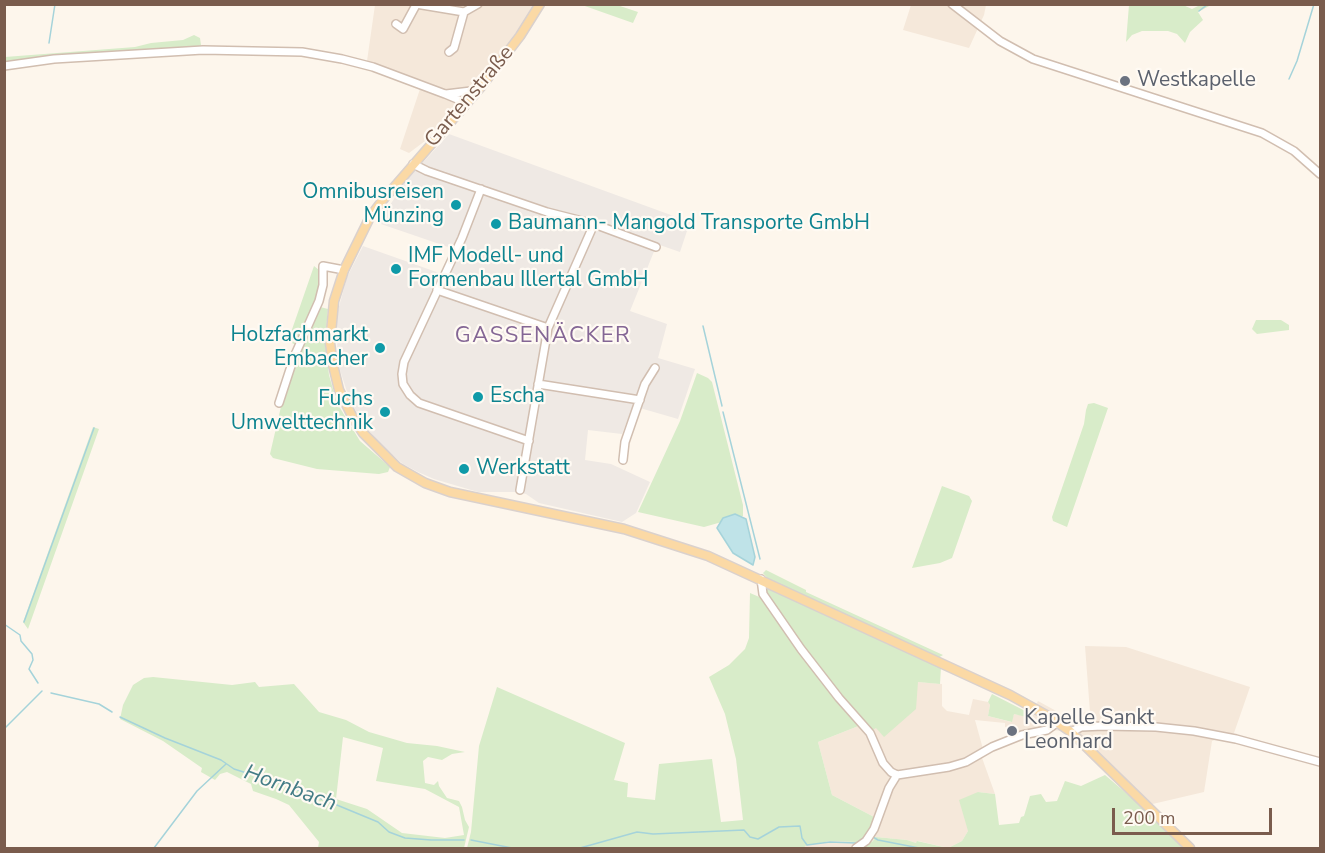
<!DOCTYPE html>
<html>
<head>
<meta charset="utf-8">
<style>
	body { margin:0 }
	#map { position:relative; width:1325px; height:853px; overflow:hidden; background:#fdf6ec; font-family:"Nunito Sans",sans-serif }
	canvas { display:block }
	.frame { position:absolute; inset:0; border:6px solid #7a5c4d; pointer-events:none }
	.scale { position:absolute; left:1112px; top:808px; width:160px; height:27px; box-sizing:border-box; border:3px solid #7a5c4d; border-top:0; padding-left:8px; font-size:18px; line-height:21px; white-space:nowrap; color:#7a5c4d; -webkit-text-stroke:4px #fffaf3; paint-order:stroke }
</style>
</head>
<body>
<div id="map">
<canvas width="1325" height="853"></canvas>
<div class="frame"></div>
<div class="scale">200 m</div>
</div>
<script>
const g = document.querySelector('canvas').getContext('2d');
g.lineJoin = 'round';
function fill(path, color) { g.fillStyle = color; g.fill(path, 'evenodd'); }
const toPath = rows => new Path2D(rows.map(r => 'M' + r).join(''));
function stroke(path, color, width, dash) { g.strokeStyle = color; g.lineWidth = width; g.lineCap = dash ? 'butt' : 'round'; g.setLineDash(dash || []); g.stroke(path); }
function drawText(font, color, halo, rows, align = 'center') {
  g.font = font + ' "Nunito Sans",sans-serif'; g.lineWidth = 4.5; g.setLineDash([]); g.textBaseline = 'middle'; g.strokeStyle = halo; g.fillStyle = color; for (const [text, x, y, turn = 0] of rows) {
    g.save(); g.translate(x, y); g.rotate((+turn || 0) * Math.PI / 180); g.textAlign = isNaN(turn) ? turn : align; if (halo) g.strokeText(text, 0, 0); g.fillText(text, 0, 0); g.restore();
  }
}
fill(toPath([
	[375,5,538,5,481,80,425,141,409,153,400,149,420,89,422,88,366,68],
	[911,5,986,5,984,15,969,48,903,30],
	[1085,646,1126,647,1250,687,1234,733,1212,741,1204,792,1144,806,1065,731,1048,730,1026,736,981,755,995,794,978,792,968,831,962,841,948,848,918,841,916,843,907,840,876,837,872,842,869,840,860,848,804,848,804,846,830,841,856,842,876,818,832,795,818,742,861,725,872,731,876,727,884,736,918,682,942,684,942,706,947,711,969,715,973,699,988,702,990,705,988,716,1011,722,1014,714,1030,717,1038,701,1078,723,1078,713,1090,712],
	[975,720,1005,723,1005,727,1008,728,1008,739,983,749]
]), '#f5e8da');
fill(toPath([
	[449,134,690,222,680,252,657,244,630,311,667,324,658,358,695,369,678,419,633,406,622,434,588,430,585,460,611,464,650,482,636,513,622,522,539,503,526,494,516,492,478,492,434,479,418,472,403,464,380,444,362,422,349,398,339,367,336,330,337,314,347,277,363,246,442,274,454,249,378,223,406,181]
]), '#efe9e4');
fill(toPath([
	[582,5,617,5,638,12,633,23],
	[1129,5,1183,5,1192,9,1200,5,1211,5,1198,12,1203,20,1190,32,1185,43,1177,34,1168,31,1142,31,1132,35,1126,42],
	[194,35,200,38,201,45,199,48,5,63,5,57,135,47,151,43,183,40],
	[314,266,319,270,319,292,296,345,288,341],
	[320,307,328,309,325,341,329,375,337,403,360,441,390,467,388,472,379,474,317,469,273,458,270,454,283,398,304,343],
	[1256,320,1281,320,1289,325,1289,330,1257,334,1252,329],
	[697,373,708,378,712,382,743,505,743,516,704,527,638,512,680,421],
	[1094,403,1108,408,1067,527,1053,521,1052,517,1084,424,1086,410,1088,404],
	[93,427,99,429,28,629,23,622],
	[942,486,969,496,972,501,952,558,940,563,912,568],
	[766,570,806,590,806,592,943,655,938,658,768,579,763,573],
	[768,586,941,667,940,684,918,682,916,709,884,737,876,728,871,731,821,673,766,593,766,588],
	[750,593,764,599,861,725,818,742,832,795,876,818,869,834,856,842,830,841,805,846,804,848,467,848,471,832,479,746,497,687,625,743,614,780,628,783,627,797,655,800,659,764,712,759,721,822,743,820,736,759,725,714,709,677,729,665,745,649,749,638],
	[153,677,232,685,255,682,259,687,294,684,319,712,346,720,369,732,407,743,437,746,465,752,452,754,442,760,428,757,423,761,425,783,434,785,438,781,439,786,447,798,459,801,462,807,465,820,469,827,464,848,318,848,319,842,289,805,276,799,253,791,251,784,227,772,220,774,215,780,201,772,202,768,163,741,120,719,123,705,133,685,144,678],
	[343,737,383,748,376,781,425,789,459,807,464,835,445,838,402,833,367,809,336,799],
	[992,694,1031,714,1030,718,1014,714,1012,722,988,716,990,705,988,702],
	[1105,775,1146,810,1183,848,860,848,869,840,872,842,876,837,907,840,916,843,917,841,948,848,962,841,968,831,959,800,978,792,995,794,999,825,1019,823,1021,817,1024,816,1030,796,1041,794,1046,802,1057,801,1065,781,1081,786]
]), '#d8ecc9');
const water = toPath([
	[735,514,746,519,755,557,753,565,733,553,717,528,723,518,735,514]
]);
fill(water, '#bfe3e8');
stroke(water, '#a5d3da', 1.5);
stroke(toPath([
	[1199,11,1208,4],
	[49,43,55,4],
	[1289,79,1297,61,1314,4],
	[703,326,722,406],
	[723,412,760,559],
	[24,622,94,428],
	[4,624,20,635,21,641,32,654,33,660,29,669,38,683],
	[51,693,99,704,112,712],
	[120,717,165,738,221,760,234,769,288,786,332,803,378,822,389,832,405,838,431,840,464,840],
	[4,729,42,691],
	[873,837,878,840,919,848],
	[471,840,512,848],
	[154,848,197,791,226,764],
	[580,848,637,832,653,834,744,830,750,837,758,839,779,827,800,826,802,838,807,845,830,842,856,843,866,836]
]), '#a5d3da', 1.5);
const minor = toPath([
	[416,4,464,12,478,4],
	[952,4,1000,41,1033,59,1262,133,1294,151,1320,174],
	[396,24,403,29,416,5],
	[449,52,454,48,464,12],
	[4,66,54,59,203,50,302,52,342,59,373,67,445,94,457,99,465,106],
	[446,94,471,91,479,88],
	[413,164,427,171,547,212,594,224,656,247],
	[481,189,462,238,404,362,402,374,403,384,410,395,419,403,529,441],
	[437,290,548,328],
	[538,384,640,400],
	[279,403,294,357,319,301,323,285,323,266,344,270],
	[623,460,625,442,645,384,655,368],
	[520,490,548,328,594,224],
	[761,579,763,594,801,649,839,698,870,733,883,763,891,772,897,775,949,767,966,762,992,747,1022,735,1047,730,1058,722],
	[1071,732,1081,727,1103,726,1156,727,1194,731,1236,739,1320,762],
	[856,848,866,841,874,829,889,788,897,775]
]);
const major = toPath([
	[540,4,520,36,481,87,382,201,370,217,344,270,334,301,330,343,333,365,339,390,353,418,363,433,397,467,425,483,450,492,624,529,708,556,1010,695,1048,716,1071,732,1190,848]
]);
stroke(minor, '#d1beb0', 10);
stroke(major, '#dad1cd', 11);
stroke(minor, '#fff', 7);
stroke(major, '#fbd9a5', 8);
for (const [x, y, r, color] of [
	[1125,81,6,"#6b7280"],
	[456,205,6,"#0f9aa8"],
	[496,224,6,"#0f9aa8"],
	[396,269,6,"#0f9aa8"],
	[380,348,6,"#0f9aa8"],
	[478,397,6,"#0f9aa8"],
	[385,412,6,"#0f9aa8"],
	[464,469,6,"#0f9aa8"],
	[1012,731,6,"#6b7280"]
]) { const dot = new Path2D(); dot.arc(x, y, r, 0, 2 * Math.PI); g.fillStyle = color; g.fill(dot); stroke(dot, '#fffaf3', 2); }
drawText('21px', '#5b616d', '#fffaf3', [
	["Westkapelle",1137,81],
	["Kapelle Sankt",1024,719],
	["Leonhard",1024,743]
], 'left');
drawText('21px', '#7a5c4d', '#fffaf3', [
	["Gartenstraße",470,97,-50]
]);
drawText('21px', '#0d838f', '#fffaf3', [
	["Omnibusreisen",444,193,"right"],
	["Münzing",444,217,"right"],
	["Baumann- Mangold Transporte GmbH",508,224],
	["IMF Modell- und",408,257],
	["Formenbau Illertal GmbH",408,281],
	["Holzfachmarkt",368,336,"right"],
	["Embacher",368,360,"right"],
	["Escha",490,397],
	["Fuchs",373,400,"right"],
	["Umwelttechnik",373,424,"right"],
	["Werkstatt",476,469]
], 'left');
g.letterSpacing = '1.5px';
drawText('22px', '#846695', '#fffaf3', [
	["GASSENÄCKER",543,337]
]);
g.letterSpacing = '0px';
drawText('italic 22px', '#437c86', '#fffaf3', [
	["Hornbach",290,789,20]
]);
</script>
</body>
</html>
